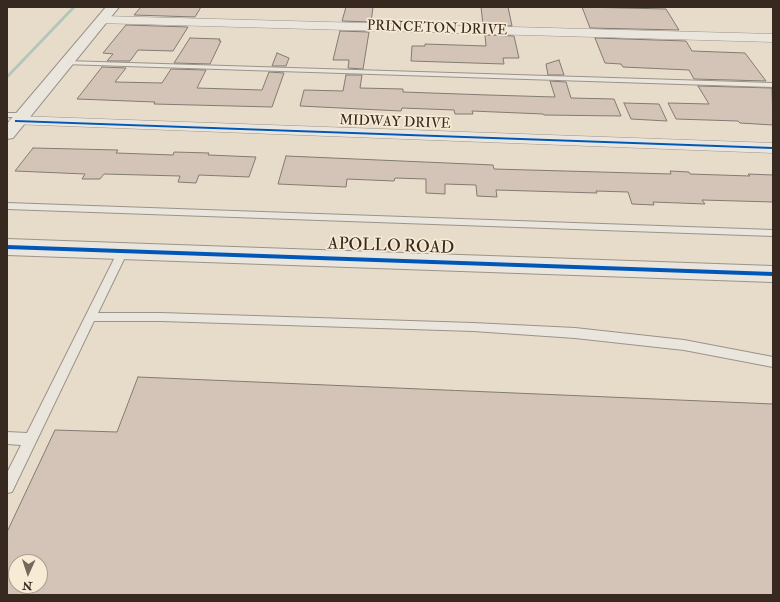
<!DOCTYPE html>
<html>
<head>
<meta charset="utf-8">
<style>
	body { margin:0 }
	#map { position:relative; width:780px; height:602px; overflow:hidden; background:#e7dcca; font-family:"IM FELL Double Pica",serif }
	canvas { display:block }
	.frame { position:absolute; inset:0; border:8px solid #382920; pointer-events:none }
	.north { position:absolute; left:8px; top:554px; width:40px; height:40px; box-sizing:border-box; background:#f7ebd5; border:1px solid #ab9d8d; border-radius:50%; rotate:183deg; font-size:11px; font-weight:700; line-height:16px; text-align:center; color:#382920 }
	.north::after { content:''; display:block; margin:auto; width:14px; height:18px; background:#75685c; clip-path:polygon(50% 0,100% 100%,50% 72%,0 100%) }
</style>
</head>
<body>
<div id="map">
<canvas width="780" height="602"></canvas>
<div class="frame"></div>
<div class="north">N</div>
</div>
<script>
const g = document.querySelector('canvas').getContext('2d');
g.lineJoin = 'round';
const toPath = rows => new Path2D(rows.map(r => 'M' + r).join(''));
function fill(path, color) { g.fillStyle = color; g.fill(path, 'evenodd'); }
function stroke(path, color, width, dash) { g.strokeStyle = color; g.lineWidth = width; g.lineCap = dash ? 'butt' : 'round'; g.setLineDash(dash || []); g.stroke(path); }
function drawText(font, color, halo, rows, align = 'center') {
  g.font = font + ' "IM FELL Double Pica",serif'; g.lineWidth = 3.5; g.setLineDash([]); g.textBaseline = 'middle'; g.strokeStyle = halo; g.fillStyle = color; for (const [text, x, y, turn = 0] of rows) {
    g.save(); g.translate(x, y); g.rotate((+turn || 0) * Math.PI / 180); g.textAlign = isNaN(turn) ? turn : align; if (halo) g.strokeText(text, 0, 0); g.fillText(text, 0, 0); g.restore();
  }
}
fill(toPath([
	[72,7,76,7,8,78,7,78,7,75,72,7]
]), '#b2c6b9');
const building = toPath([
	[141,7,201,7,195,17,134,15,141,7],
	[346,7,373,7,371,22,342,21,346,7],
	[481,7,508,7,512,26,483,25,481,7],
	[582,7,666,9,679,30,590,28,582,7],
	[126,25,188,27,173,51,138,50,130,61,107,61,113,54,103,53,126,25],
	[340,31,369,32,363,69,348,68,349,60,333,60,340,31],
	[485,35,514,36,519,58,503,58,504,64,411,61,412,46,425,46,425,44,486,46,485,35],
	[190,38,220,39,219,41,221,41,210,64,174,63,190,38],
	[595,38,686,41,692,51,745,53,766,81,694,79,689,70,623,67,621,64,605,63,595,38],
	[277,53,289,58,286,66,272,66,277,53],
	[559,60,564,75,548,75,546,64,559,60],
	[102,67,126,68,115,82,162,83,171,69,206,70,197,88,262,90,269,72,284,73,272,107,154,104,155,102,77,99,102,67],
	[346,75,362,75,360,88,403,89,403,92,488,95,555,97,550,81,566,82,571,98,614,99,621,116,544,115,543,114,472,111,473,114,455,114,454,110,402,108,401,111,300,106,304,90,343,91,346,75],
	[698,86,772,88,773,125,740,123,738,121,676,119,668,103,709,104,698,86],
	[624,103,659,104,667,121,631,119,624,103],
	[33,148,118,150,116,153,173,155,174,152,209,153,208,155,256,157,249,177,199,175,196,183,178,182,180,176,104,174,100,179,82,179,85,174,15,171,33,148],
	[286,156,493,165,494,169,671,174,670,171,689,172,690,174,750,176,748,174,773,175,773,202,702,200,705,204,653,202,654,205,632,204,628,192,596,191,597,193,496,190,497,197,477,196,476,185,445,184,445,194,426,193,426,179,395,178,394,181,347,179,346,187,278,184,286,156],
	[138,377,773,404,773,595,7,595,7,532,55,430,117,432,138,377],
	[16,562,40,562,40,586,16,586,16,562]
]);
fill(building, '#d4c4b8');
stroke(building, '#827b71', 1);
const service = toPath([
	[66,61,773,83,773,87,64,64,64,62,66,61],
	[7,113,22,113,26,115,22,117,7,117,7,113],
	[7,203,773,230,773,236,7,209,7,203],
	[123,247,128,251,98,313,161,313,473,323,575,328,684,340,773,357,773,367,684,350,575,338,473,331,161,321,94,321,12,492,7,493,7,473,21,445,7,444,7,432,27,433,118,251,123,247]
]);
const minor = toPath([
	[102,16,773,34,773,42,98,23,96,20,98,17,102,16],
	[17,116,773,143,773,153,12,124,9,121,12,118,17,116]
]);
const tertiary = toPath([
	[106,7,119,7,13,138,7,139,7,124,106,7],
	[7,239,773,266,773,282,7,255,7,239]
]);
stroke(service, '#9b9388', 2);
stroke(minor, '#9b9388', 1);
stroke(tertiary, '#9b9388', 2);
fill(service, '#ebe6dd');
fill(minor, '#ebe6dd');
fill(tertiary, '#ebe6dd');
fill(toPath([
	[15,120,773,147,773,149,17,122,15,122,15,120],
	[7,245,773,272,773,276,7,249,7,245]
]), '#0057b8');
drawText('14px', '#382920', '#f7ebd5', [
	["PRINCETON DRIVE",437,29,2],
	["MIDWAY DRIVE",395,123,2]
]);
drawText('17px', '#382920', '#f7ebd5', [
	["APOLLO ROAD",391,247,2]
]);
</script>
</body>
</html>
